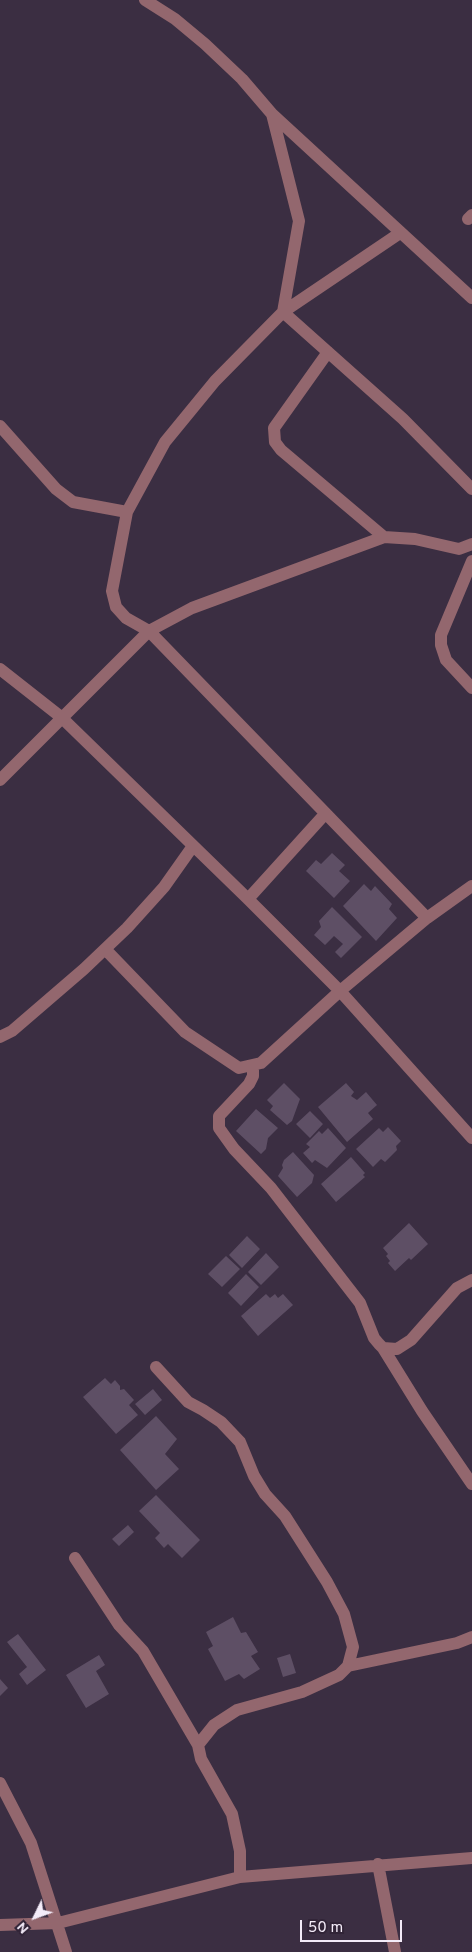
<!DOCTYPE html>
<html>
<head>
<meta charset="utf-8">
<style>
	body { margin:0 }
	#map { position:relative; width:472px; height:1952px; overflow:hidden; background:#3b2e42; font-family:Overpass,sans-serif }
	canvas { display:block }
	.north { position:absolute; left:10px; top:1892px; width:50px; height:50px; -webkit-text-stroke:4px #312437; paint-order:stroke; rotate:228deg; font-size:14px; font-weight:700; line-height:20px; text-align:center; color:#f4ecf9 }
	.north::after { content:''; display:block; margin:auto; width:18px; height:22px; background:#f4ecf9; clip-path:polygon(50% 0,100% 100%,50% 72%,0 100%) }
	.scale { position:absolute; left:300px; top:1920px; width:102px; height:22px; box-sizing:border-box; border:2px solid #f4ecf9; border-top:0; padding-left:6px; font-size:15px; line-height:18px; white-space:nowrap; color:#f4ecf9; -webkit-text-stroke:4px #312437; paint-order:stroke }
</style>
</head>
<body>
<div id="map">
<canvas width="472" height="1952"></canvas>
<div class="north">N</div>
<div class="scale">50 m</div>
</div>
<script>
const g = document.querySelector('canvas').getContext('2d');
g.lineJoin = 'round';
function fill(path, color) { g.fillStyle = color; g.fill(path, 'evenodd'); }
const toPath = rows => new Path2D(rows.map(r => 'M' + r).join(''));
function stroke(path, color, width, dash) { g.strokeStyle = color; g.lineWidth = width; g.lineCap = dash ? 'butt' : 'round'; g.setLineDash(dash || []); g.stroke(path); }
fill(toPath([
	[332,853,345,865,339,871,350,881,334,898,306,871,316,860,321,864],
	[364,884,371,891,375,886,392,904,389,909,397,918,376,941,343,906],
	[332,907,362,937,341,958,335,952,343,944,334,936,325,945,314,935,321,927,319,921],
	[284,1083,300,1099,292,1121,287,1125,270,1110,273,1106,267,1100],
	[346,1083,354,1092,351,1096,357,1100,366,1092,377,1105,368,1113,373,1119,347,1142,318,1107],
	[256,1109,278,1128,268,1138,266,1149,261,1154,236,1131],
	[310,1111,323,1124,310,1138,296,1124],
	[388,1127,401,1141,396,1146,397,1150,385,1162,381,1159,373,1167,356,1149,379,1128,383,1132],
	[328,1128,346,1148,327,1168,315,1160,312,1163,303,1153,310,1147,306,1144,319,1131,322,1134],
	[293,1152,314,1175,312,1183,297,1197,278,1176,283,1168,282,1165,284,1160],
	[351,1157,365,1173,363,1175,365,1177,336,1202,321,1184],
	[409,1223,428,1244,411,1260,409,1258,395,1271,388,1263,390,1261,386,1256,388,1254,383,1248],
	[247,1236,260,1249,242,1268,229,1255],
	[266,1253,279,1267,261,1285,248,1272],
	[226,1256,240,1269,222,1287,208,1274],
	[246,1274,259,1287,241,1306,228,1293],
	[266,1294,270,1298,275,1294,278,1298,283,1294,293,1305,258,1336,241,1316],
	[105,1378,111,1384,115,1380,120,1386,120,1390,124,1389,134,1400,129,1405,138,1415,116,1434,83,1397],
	[153,1389,162,1400,145,1415,135,1404],
	[156,1416,177,1439,165,1454,179,1469,156,1490,120,1450],
	[156,1495,200,1540,182,1558,168,1544,164,1548,155,1538,160,1533,139,1511],
	[128,1525,134,1532,119,1546,112,1539],
	[233,1617,241,1633,246,1632,258,1652,251,1656,260,1669,244,1679,239,1674,225,1681,208,1649,213,1646,206,1632],
	[18,1634,46,1670,27,1685,19,1674,27,1667,7,1642],
	[290,1654,296,1673,283,1677,277,1658],
	[99,1655,105,1665,96,1671,109,1694,86,1708,66,1675],
	[0,1679,8,1688,0,1696]
]), '#5e4f65');
stroke(toPath([
	[145,0,175,19,205,44,242,79,272,114,472,298],
	[272,114,299,221,283,312,215,381,165,442,127,512,112,591,116,607,126,618,149,631,427,918],
	[468,219,472,215],
	[400,233,283,312,403,419,472,489],
	[328,352,274,428,275,442,281,450,384,537],
	[0,426,56,489,73,502,127,512],
	[472,561,441,635,441,645,446,660,472,688],
	[0,669,61,717,248,899,340,991,472,1138],
	[0,780,149,631,192,608,384,537,415,539,459,549,472,544],
	[248,899,325,814],
	[105,949,185,1032,239,1068,261,1063,340,991,427,918,472,886],
	[0,1037,12,1031,84,969,127,928,164,887,193,846],
	[253,1065,253,1076,249,1084,219,1116,219,1128,234,1149,271,1188,360,1303,374,1338,379,1344,383,1348,397,1349,411,1340,457,1288,472,1280],
	[383,1348,422,1411,472,1484],
	[156,1367,188,1402,203,1410,221,1422,240,1442,254,1476,265,1494,285,1516,327,1582,344,1614,353,1647,348,1666,339,1675,302,1692,237,1710,214,1725,198,1745,201,1759,232,1814,240,1851,240,1877],
	[75,1558,119,1625,143,1651,198,1745],
	[348,1666,457,1643,472,1637],
	[0,1783,31,1843,66,1952],
	[378,1864,395,1952],
	[0,1925,58,1923,240,1877,472,1858]
]), '#93676e', 12);
</script>
</body>
</html>
